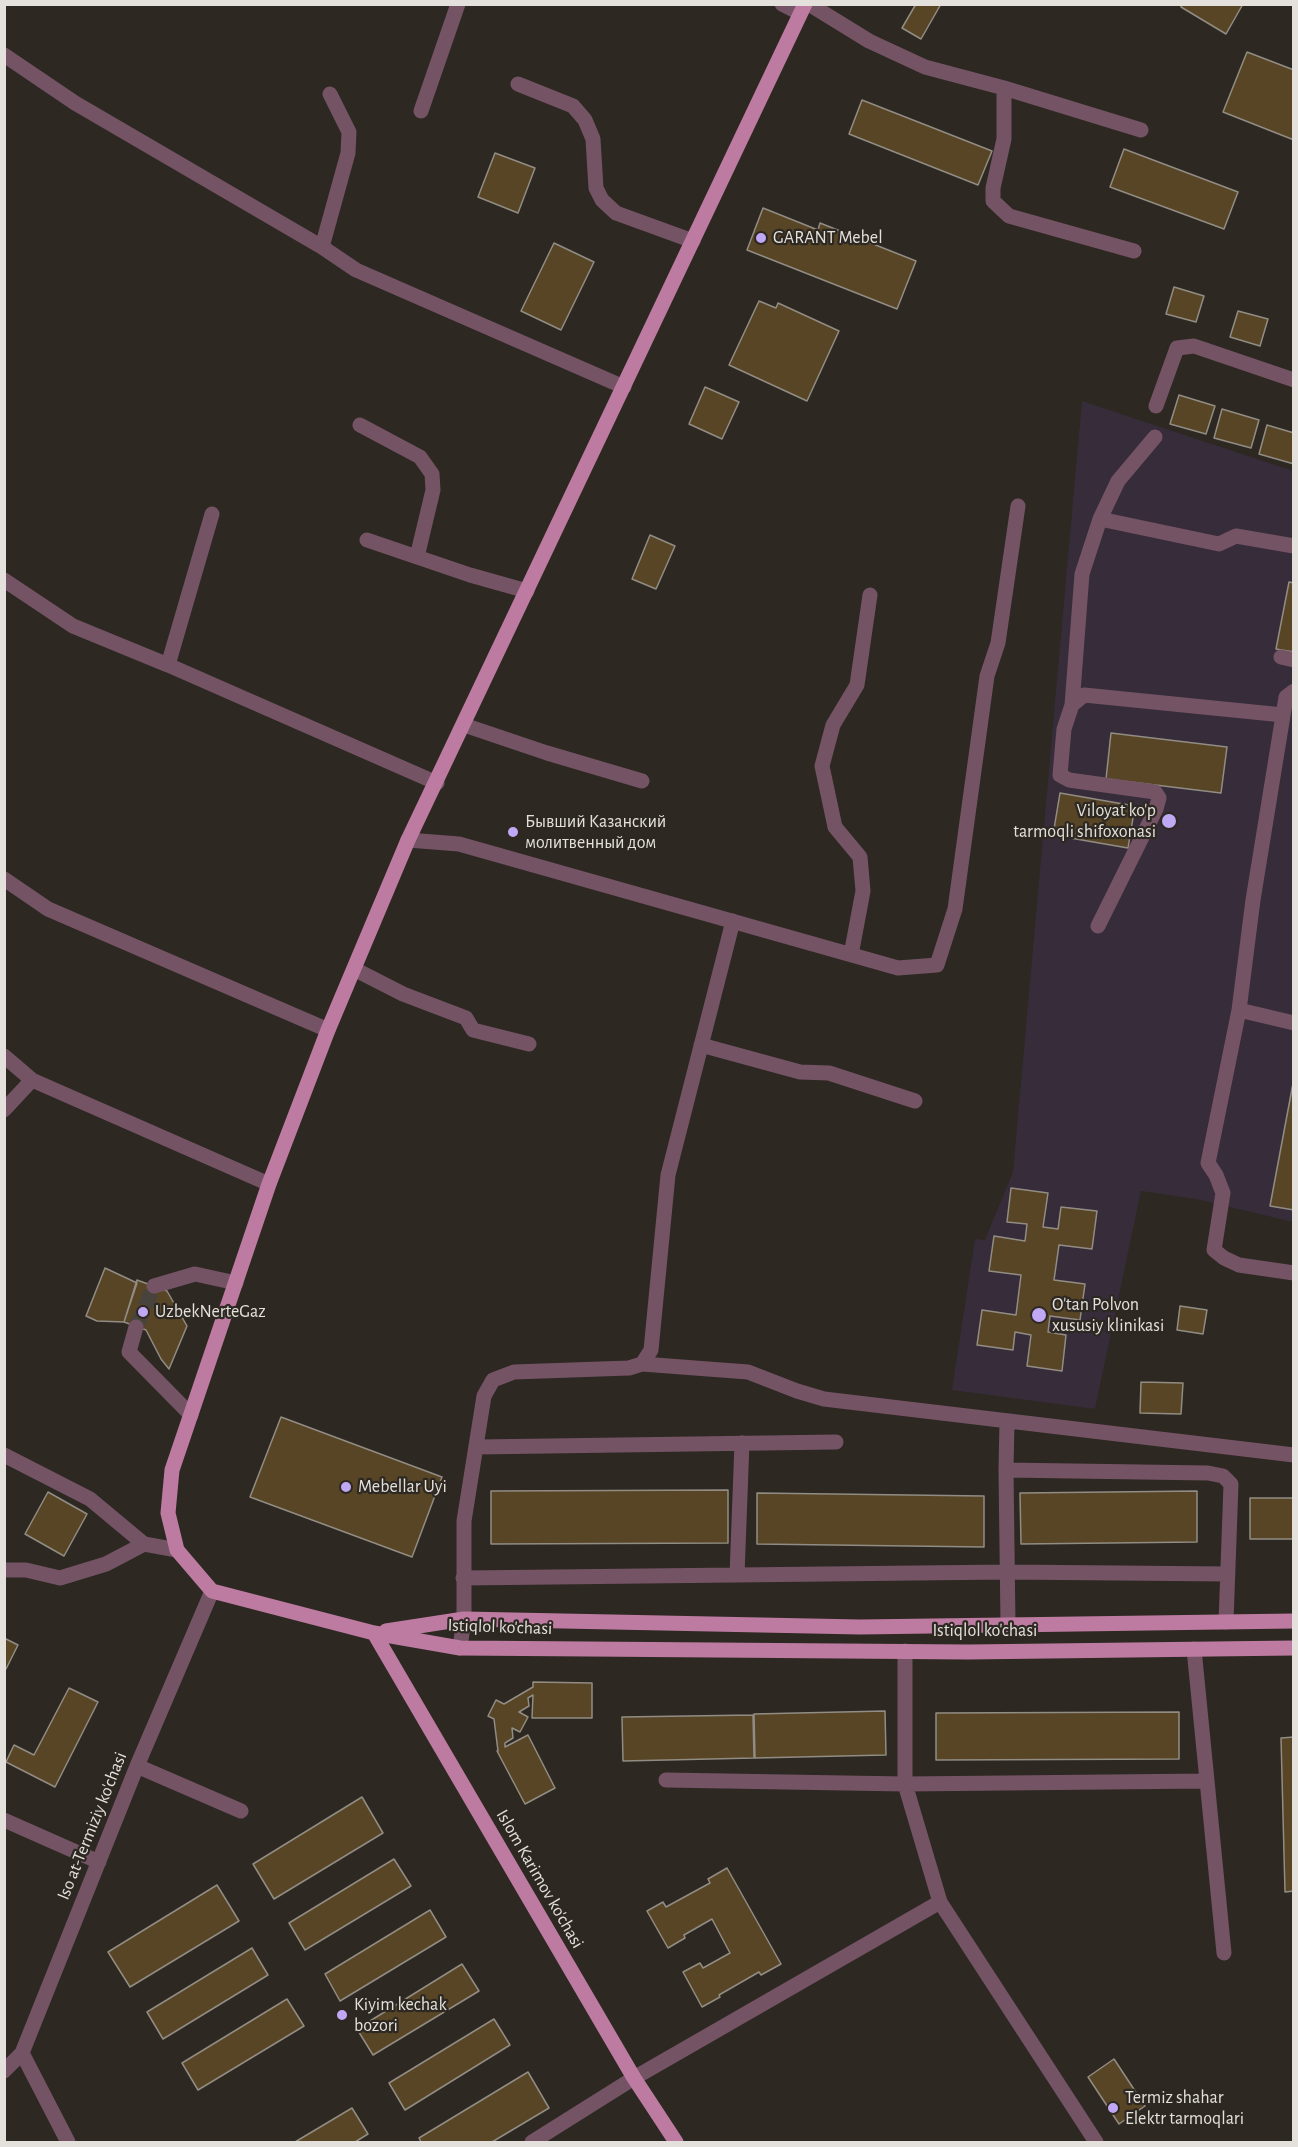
<!DOCTYPE html>
<html>
<head>
<meta charset="utf-8">
<style>
	body { margin:0 }
	#map { position:relative; width:1298px; height:2147px; overflow:hidden; background:#2d2821; font-family:"Alegreya Sans",sans-serif }
	canvas { display:block }
	.frame { position:absolute; inset:0; border:6px solid #e4e1dd; pointer-events:none }
</style>
</head>
<body>
<div id="map">
<canvas width="1298" height="2147"></canvas>
<div class="frame"></div>
</div>
<script>
const g = document.querySelector('canvas').getContext('2d');
g.lineJoin = 'round';
function fill(path, color) { g.fillStyle = color; g.fill(path, 'evenodd'); }
const toPath = rows => new Path2D(rows.map(r => 'M' + r).join(''));
function stroke(path, color, width, dash) { g.strokeStyle = color; g.lineWidth = width; g.lineCap = dash ? 'butt' : 'round'; g.setLineDash(dash || []); g.stroke(path); }
function drawText(font, color, halo, rows, align = 'center') {
  g.font = font + ' "Alegreya Sans",sans-serif'; g.lineWidth = 4.5; g.setLineDash([]); g.textBaseline = 'middle'; g.strokeStyle = halo; g.fillStyle = color; for (const [text, x, y, turn = 0] of rows) {
    g.save(); g.translate(x, y); g.rotate((+turn || 0) * Math.PI / 180); g.textAlign = isNaN(turn) ? turn : align; if (halo) g.strokeText(text, 0, 0); g.fillText(text, 0, 0); g.restore();
  }
}
fill(toPath([
	[1082,401,1293,471,1293,1222,1196,1199,1141,1191,1095,1409,952,1390,975,1239,985,1240,1013,1172]
]), '#372c3a');
const building = toPath([
	[916,4,941,4,921,39,902,28,916,4],
	[1182,4,1243,4,1226,34,1181,7,1182,4],
	[1247,52,1294,70,1294,140,1223,112,1247,52],
	[862,100,992,151,978,185,849,134,862,100],
	[1124,149,1238,192,1224,229,1110,187,1124,149],
	[495,153,535,168,518,213,478,197,495,153],
	[763,208,818,230,820,223,916,261,897,309,747,250,763,208],
	[554,243,594,262,561,330,521,311,554,243],
	[1174,287,1204,296,1196,322,1166,314,1174,287],
	[759,301,776,308,778,303,839,331,807,401,729,365,759,301],
	[1238,311,1268,319,1260,346,1230,337,1238,311],
	[705,387,739,402,722,439,689,424,705,387],
	[1179,395,1215,406,1206,434,1170,424,1179,395],
	[1222,409,1259,420,1251,448,1214,438,1222,409],
	[1267,425,1294,433,1294,464,1259,454,1267,425],
	[650,535,675,546,656,589,632,579,650,535],
	[1289,582,1294,583,1294,652,1276,649,1289,582],
	[1111,733,1227,747,1221,793,1106,779,1111,733],
	[1060,793,1135,806,1128,848,1053,835,1060,793],
	[1294,1078,1294,1210,1270,1206,1294,1078],
	[1011,1188,1048,1193,1043,1227,1058,1229,1061,1207,1097,1211,1092,1249,1059,1245,1054,1280,1085,1284,1080,1320,1050,1316,1048,1332,1066,1335,1062,1371,1027,1366,1031,1335,1015,1332,1013,1350,977,1345,982,1310,1016,1315,1021,1275,989,1271,994,1236,1025,1241,1027,1224,1007,1222,1011,1188],
	[105,1268,137,1283,124,1322,97,1321,86,1316,105,1268],
	[137,1280,167,1291,187,1326,169,1369,161,1359,146,1330,124,1322,137,1280],
	[1180,1306,1207,1310,1203,1334,1177,1330,1180,1306],
	[1141,1382,1183,1383,1181,1414,1140,1413,1141,1382],
	[281,1417,442,1477,412,1557,250,1497,281,1417],
	[728,1490,728,1543,491,1544,491,1491,728,1490],
	[1197,1491,1197,1542,1021,1544,1020,1493,1197,1491],
	[48,1492,87,1514,64,1556,25,1534,48,1492],
	[757,1493,984,1496,984,1547,757,1544,757,1493],
	[1250,1498,1294,1498,1294,1539,1250,1539,1250,1498],
	[4,1638,18,1645,6,1669,4,1668,4,1638],
	[533,1682,592,1683,592,1718,532,1718,533,1695,528,1698,529,1706,519,1712,528,1717,520,1732,512,1728,513,1738,505,1743,505,1747,528,1735,555,1788,525,1804,497,1751,498,1751,494,1719,488,1716,496,1700,504,1704,533,1687,533,1682],
	[69,1688,98,1702,55,1787,6,1762,14,1745,34,1755,69,1688],
	[885,1711,886,1755,755,1758,754,1714,885,1711],
	[1179,1712,1179,1759,936,1760,936,1713,1179,1712],
	[753,1715,754,1758,623,1761,622,1717,753,1715],
	[1294,1737,1294,1891,1285,1892,1281,1738,1294,1737],
	[362,1797,383,1833,274,1899,253,1864,362,1797],
	[394,1859,411,1886,305,1950,289,1923,394,1859],
	[727,1868,781,1964,761,1975,759,1972,719,1995,720,1997,702,2007,683,1972,700,1963,703,1968,730,1953,712,1919,684,1935,685,1938,668,1948,647,1911,663,1902,666,1907,710,1883,708,1879,727,1868],
	[217,1885,239,1921,130,1987,108,1952,217,1885],
	[430,1910,446,1937,340,2001,325,1974,430,1910],
	[252,1948,268,1975,163,2039,147,2012,252,1948],
	[462,1964,479,1991,373,2055,357,2029,462,1964],
	[287,1999,304,2026,198,2090,182,2063,287,1999],
	[494,2019,510,2045,405,2110,389,2083,494,2019],
	[1114,2059,1145,2106,1119,2124,1088,2077,1114,2059],
	[528,2072,549,2108,492,2142,421,2142,419,2138,528,2072],
	[352,2108,368,2134,355,2142,295,2142,352,2108]
]);
fill(building, '#574526');
stroke(building, '#928d84', 1.5);
stroke(toPath([
	[136,1327,154,1286]
]), '#48443d', 15, [15, 8]);
stroke(toPath([
	[782,4,800,13],
	[809,4,869,41,925,67,1004,88,1141,130],
	[4,55,75,103,322,247,356,270,624,387],
	[518,84,573,106,585,120,593,139,596,188,602,200,616,213,693,241],
	[1004,88,1004,139,993,188,993,201,1009,216,1134,251],
	[421,111,458,4],
	[322,247,348,153,349,132,330,94],
	[1156,406,1177,348,1194,346,1294,380],
	[360,425,420,457,432,474,433,490,417,557],
	[1100,519,1219,544,1236,536,1294,546],
	[367,540,470,575,527,591],
	[4,580,73,626,168,665,437,783],
	[1281,657,1294,660],
	[168,665,212,514],
	[1294,691,1286,697,1253,900,1239,1010,1208,1163,1216,1175,1223,1193,1214,1250,1224,1258,1239,1265,1294,1273],
	[1072,705,1082,574,1100,519,1118,481,1155,437],
	[464,725,547,753,642,781],
	[408,840,459,844,898,968,937,965,955,909,987,676,998,643,1018,506],
	[4,879,48,909,328,1030],
	[1098,926,1156,809,1159,798,1155,792,1069,780,1060,775,1064,729,1072,705,1084,695,1283,715],
	[851,955,863,891,860,857,835,827,822,766,833,725,857,685,870,595],
	[354,969,403,994,466,1018,473,1030,529,1044],
	[1239,1010,1294,1023],
	[701,1045,800,1072,829,1073,915,1101],
	[4,1056,32,1080,269,1184],
	[4,1110,32,1080],
	[154,1286,195,1274,236,1283],
	[136,1327,129,1352,191,1415],
	[642,1364,651,1350,668,1175,733,921],
	[1007,1421,1006,1470,1008,1625],
	[476,1447,836,1442],
	[4,1455,90,1499,144,1544,177,1550],
	[1006,1470,1208,1473,1223,1476,1231,1484,1226,1622],
	[4,1570,26,1570,60,1578,106,1564,144,1544],
	[737,1575,742,1443],
	[463,1578,1007,1572,1228,1574],
	[460,1648,464,1619,464,1521,484,1396,493,1380,514,1372,629,1368,642,1364,748,1372,797,1391,824,1399,1294,1455],
	[1194,1649,1224,1953],
	[905,1651,905,1784,940,1902,1096,2142],
	[137,1766,241,1811],
	[666,1780,905,1784,1207,1781],
	[4,1820,99,1862],
	[22,2053,68,2142],
	[4,2071,22,2053,137,1766,212,1591],
	[532,2142,634,2078,940,1902]
]), '#745365', 15);
stroke(toPath([
	[805,4,408,840,328,1030,269,1184,172,1470,168,1513,177,1550,212,1591,374,1633,460,1648,968,1652,1294,1648],
	[386,1631,464,1619,860,1627,1294,1621],
	[374,1633,634,2078,676,2142]
]), '#bd7ba1', 15);
for (const [x, y, r, color] of [
	[761,238,6,"#c0a8f4"],
	[1169,821,8,"#c0a8f4"],
	[513,832,6,"#c0a8f4"],
	[143,1312,6,"#c0a8f4"],
	[1039,1315,8,"#c0a8f4"],
	[346,1487,6,"#c0a8f4"],
	[342,2015,6,"#c0a8f4"],
	[1113,2108,6,"#c0a8f4"]
]) { const dot = new Path2D(); dot.arc(x, y, r, 0, 2 * Math.PI); g.fillStyle = color; g.fill(dot); stroke(dot, '#2d2821', 2); }
drawText('18px', '#e4e1dd', '#2d2821', [
	["GARANT Mebel",773,238],
	["Viloyat ko'p",1156,811,"right"],
	["tarmoqli shifoxonasi",1156,832,"right"],
	["Бывший Казанский",525,822],
	["молитвенный дом",525,843],
	["O'tan Polvon",1052,1305],
	["xususiy klinikasi",1052,1326],
	["UzbekNerteGaz",155,1312],
	["Mebellar Uyi",358,1487],
	["Kiyim kechak",354,2005],
	["bozori",354,2026],
	["Termiz shahar",1125,2098],
	["Elektr tarmoqlari",1125,2119]
], 'left');
drawText('18px', '#e4e1dd', '#2d2821', [
	["Istiqlol ko'chasi",500,1627,2],
	["Istiqlol ko'chasi",985,1631],
	["Iso at-Termiziy ko'chasi",92,1826,-68],
	["Islom Karimov ko'chasi",540,1879,60]
]);
</script>
</body>
</html>
